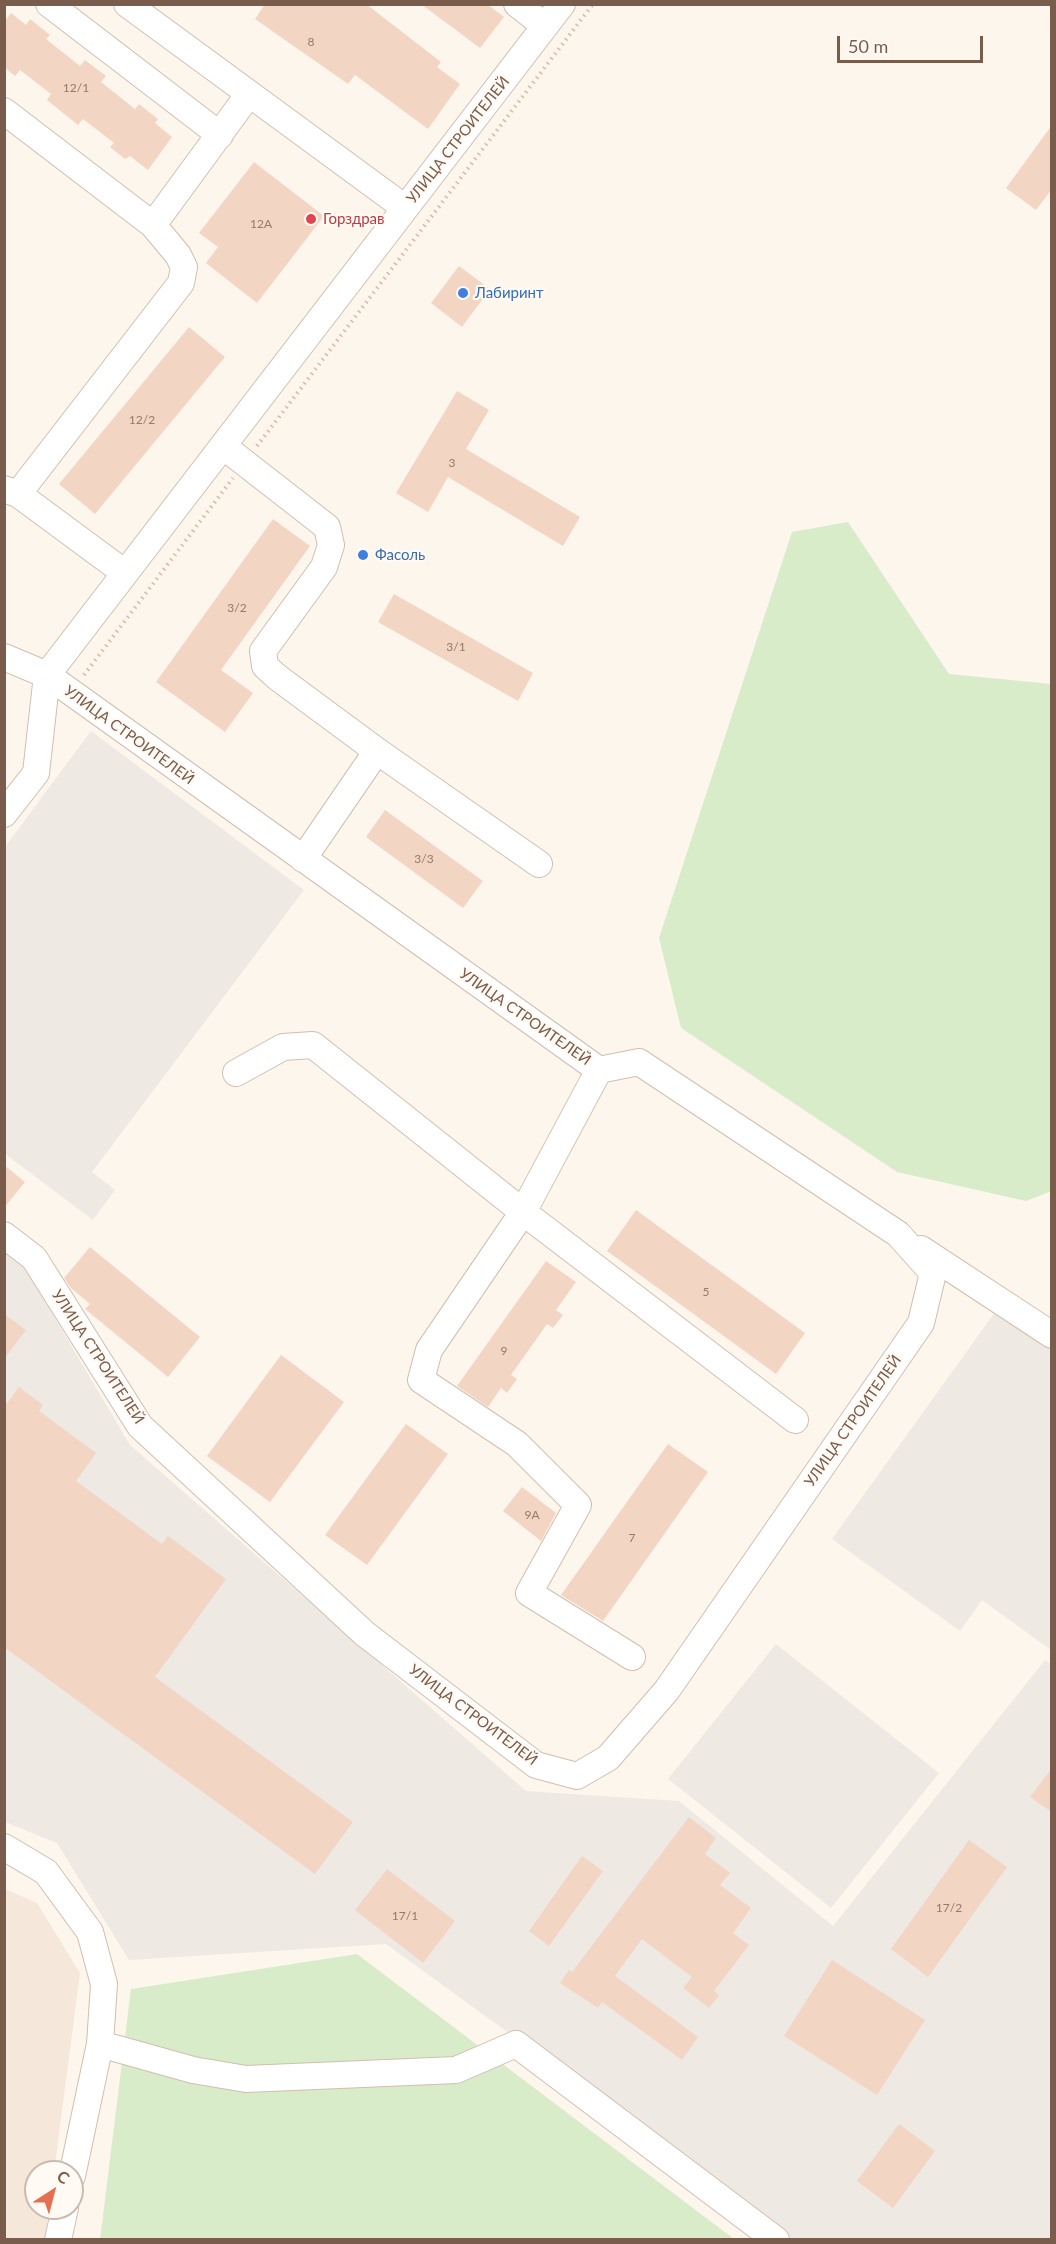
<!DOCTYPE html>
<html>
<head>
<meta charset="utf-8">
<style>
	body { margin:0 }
	#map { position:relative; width:1056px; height:2244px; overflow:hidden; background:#fdf6ec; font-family:Lato,sans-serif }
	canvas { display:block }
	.frame { position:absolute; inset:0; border:6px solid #7a5c4d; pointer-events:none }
	.north { position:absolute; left:24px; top:2160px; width:60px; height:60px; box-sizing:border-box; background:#fffaf3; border:2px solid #cabbb1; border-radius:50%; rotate:36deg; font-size:16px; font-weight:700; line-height:24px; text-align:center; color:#7a5c4d }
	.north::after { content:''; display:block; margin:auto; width:21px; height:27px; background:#e76f51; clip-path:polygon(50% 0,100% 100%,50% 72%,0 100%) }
	.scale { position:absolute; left:837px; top:36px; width:146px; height:27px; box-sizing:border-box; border:3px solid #7a5c4d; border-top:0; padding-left:8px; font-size:18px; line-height:21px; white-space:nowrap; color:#7a5c4d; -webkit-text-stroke:4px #fffaf3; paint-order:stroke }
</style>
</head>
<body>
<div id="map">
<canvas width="1056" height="2244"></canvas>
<div class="frame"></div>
<div class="north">С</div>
<div class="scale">50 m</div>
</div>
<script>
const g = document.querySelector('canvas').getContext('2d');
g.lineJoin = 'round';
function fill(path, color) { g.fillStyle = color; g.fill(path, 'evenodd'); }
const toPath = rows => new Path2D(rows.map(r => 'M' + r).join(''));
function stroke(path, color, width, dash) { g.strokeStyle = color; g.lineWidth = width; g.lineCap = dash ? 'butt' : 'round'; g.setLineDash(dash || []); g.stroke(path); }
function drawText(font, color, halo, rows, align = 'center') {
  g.font = font + ' Lato,sans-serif'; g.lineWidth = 4.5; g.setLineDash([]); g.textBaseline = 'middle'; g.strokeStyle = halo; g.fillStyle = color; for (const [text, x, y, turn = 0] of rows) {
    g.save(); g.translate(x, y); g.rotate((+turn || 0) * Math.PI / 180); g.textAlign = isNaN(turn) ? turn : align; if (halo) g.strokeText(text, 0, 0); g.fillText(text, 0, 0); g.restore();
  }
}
fill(toPath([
	[5,1889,37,1903,80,1973,54,2172,36,2172,36,2208,49,2208,45,2239,5,2239]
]), '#f5e8da');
fill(toPath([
	[91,731,304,890,92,1172,115,1190,93,1220,4,1153,5,847],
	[4,1252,26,1269,130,1445,526,1791,679,1801,833,1926,1045,1660,1051,1664,1051,2239,793,2239,386,1944,129,1960,57,1843,5,1822],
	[998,1308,1051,1347,1051,1650,982,1600,960,1631,832,1539],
	[776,1644,939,1773,831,1908,668,1779]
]), '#efe9e4');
fill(toPath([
	[848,522,949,674,1051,684,1052,1191,1026,1201,897,1172,681,1028,659,938,792,532],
	[357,1954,734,2239,100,2240,131,1989]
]), '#d8ecc9');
fill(toPath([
	[265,4,366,4,441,62,437,67,460,84,428,129,355,75,348,84,255,19],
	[421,4,487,4,504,17,480,48],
	[11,13,26,25,30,19,50,35,46,39,80,66,85,60,106,76,101,82,135,109,139,104,158,119,155,123,172,137,148,170,130,156,125,159,110,147,114,143,83,119,78,125,47,100,51,94,20,70,15,76,4,67,4,22],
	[1052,125,1052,189,1036,210,1006,188],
	[254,162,324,216,257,303,206,263,218,247,199,233],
	[459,266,490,289,462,327,431,303],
	[189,327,225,357,95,514,59,484],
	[457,391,489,410,466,449,580,517,563,546,448,477,428,512,396,493],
	[273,519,310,546,221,670,253,693,225,732,156,682],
	[394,594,533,673,518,701,378,622],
	[385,810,483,881,463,908,366,837],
	[4,1165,25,1182,4,1208],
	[636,1210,805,1333,776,1374,607,1251],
	[90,1247,200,1337,168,1377,85,1309,90,1304,71,1288,64,1278],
	[546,1261,576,1282,556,1310,563,1315,553,1328,547,1324,511,1375,517,1379,507,1393,501,1388,488,1407,457,1386],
	[4,1314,26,1330,4,1359],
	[281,1355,344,1402,270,1502,207,1456],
	[19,1387,43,1405,39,1411,96,1453,76,1481,162,1544,168,1536,226,1579,155,1677,353,1822,315,1874,4,1647,4,1407],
	[406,1424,448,1454,367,1565,325,1535],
	[668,1444,708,1472,603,1621,561,1595],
	[522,1487,556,1513,541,1541,503,1511],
	[1052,1768,1052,1812,1030,1797],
	[689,1817,716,1838,705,1854,730,1873,720,1885,751,1908,733,1933,749,1945,714,1991,719,1995,709,2008,683,1988,692,1977,642,1939,615,1976,698,2037,682,2060,602,2002,598,2008,560,1983,569,1970,572,1972],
	[969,1840,1007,1867,928,1977,891,1949],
	[582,1856,603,1871,549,1946,529,1931],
	[387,1869,455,1921,423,1963,355,1910],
	[832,1960,925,2020,877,2095,784,2036],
	[899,2124,935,2151,893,2208,857,2181]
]), '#f3d5c3');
const minor = toPath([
	[49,4,220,135],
	[127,4,405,208],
	[517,4,545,26],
	[4,111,153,225,249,94],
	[223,446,327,527,331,545,324,567,263,651,265,666,277,677,377,751,539,864],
	[4,489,18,494,125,573],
	[18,494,181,283,184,267,178,255,153,225],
	[4,657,47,675,599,1070,639,1062,898,1234,933,1273,921,1323,667,1690,608,1758,577,1776,536,1765,365,1634,140,1426,34,1258,4,1235],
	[4,814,36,773,47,675,562,4],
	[303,859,377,751],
	[599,1070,523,1212,429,1350,421,1380,517,1444,578,1505,529,1593,632,1657],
	[236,1073,283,1047,313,1045,523,1212,795,1420],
	[921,1249,1052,1335],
	[4,1847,46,1872,90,1932,104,1984,100,2044,72,2176],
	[100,2044,193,2070,246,2079,456,2070,516,2044,776,2240],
	[58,2240,65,2208]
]);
stroke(minor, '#d1beb0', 28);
stroke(toPath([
	[257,446,593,4],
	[84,675,233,478]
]), '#d9b8a5', 4, [1.5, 4.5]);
stroke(minor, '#fff', 26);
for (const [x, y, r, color] of [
	[311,219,6,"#e0444e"],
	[463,293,6,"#3f7fe0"],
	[363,555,6,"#3f7fe0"]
]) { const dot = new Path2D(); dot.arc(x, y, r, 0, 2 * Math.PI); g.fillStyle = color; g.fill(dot); stroke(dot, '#fffaf3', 2); }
drawText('12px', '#987a6a', null, [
	["8",311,42],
	["12/1",76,88],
	["12А",261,224],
	["12/2",142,420],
	["3",452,463],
	["3/2",237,608],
	["3/1",456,647],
	["3/3",424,859],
	["5",706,1292],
	["9",504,1351],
	["9А",532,1515],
	["7",632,1538],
	["17/2",949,1908],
	["17/1",405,1916]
]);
drawText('15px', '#7a5c4d', '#fffaf3', [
	["УЛИЦА СТРОИТЕЛЕЙ",458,140,-52],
	["УЛИЦА СТРОИТЕЛЕЙ",129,735,36],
	["УЛИЦА СТРОИТЕЛЕЙ",525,1017,35],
	["УЛИЦА СТРОИТЕЛЕЙ",98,1357,57],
	["УЛИЦА СТРОИТЕЛЕЙ",853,1421,-55],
	["УЛИЦА СТРОИТЕЛЕЙ",473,1715,37]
]);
drawText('15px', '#be3a42', '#fffaf3', [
	["Горздрав",323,219]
], 'left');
drawText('15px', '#366cbe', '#fffaf3', [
	["Лабиринт",475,293],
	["Фасоль",375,555]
], 'left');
</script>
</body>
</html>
